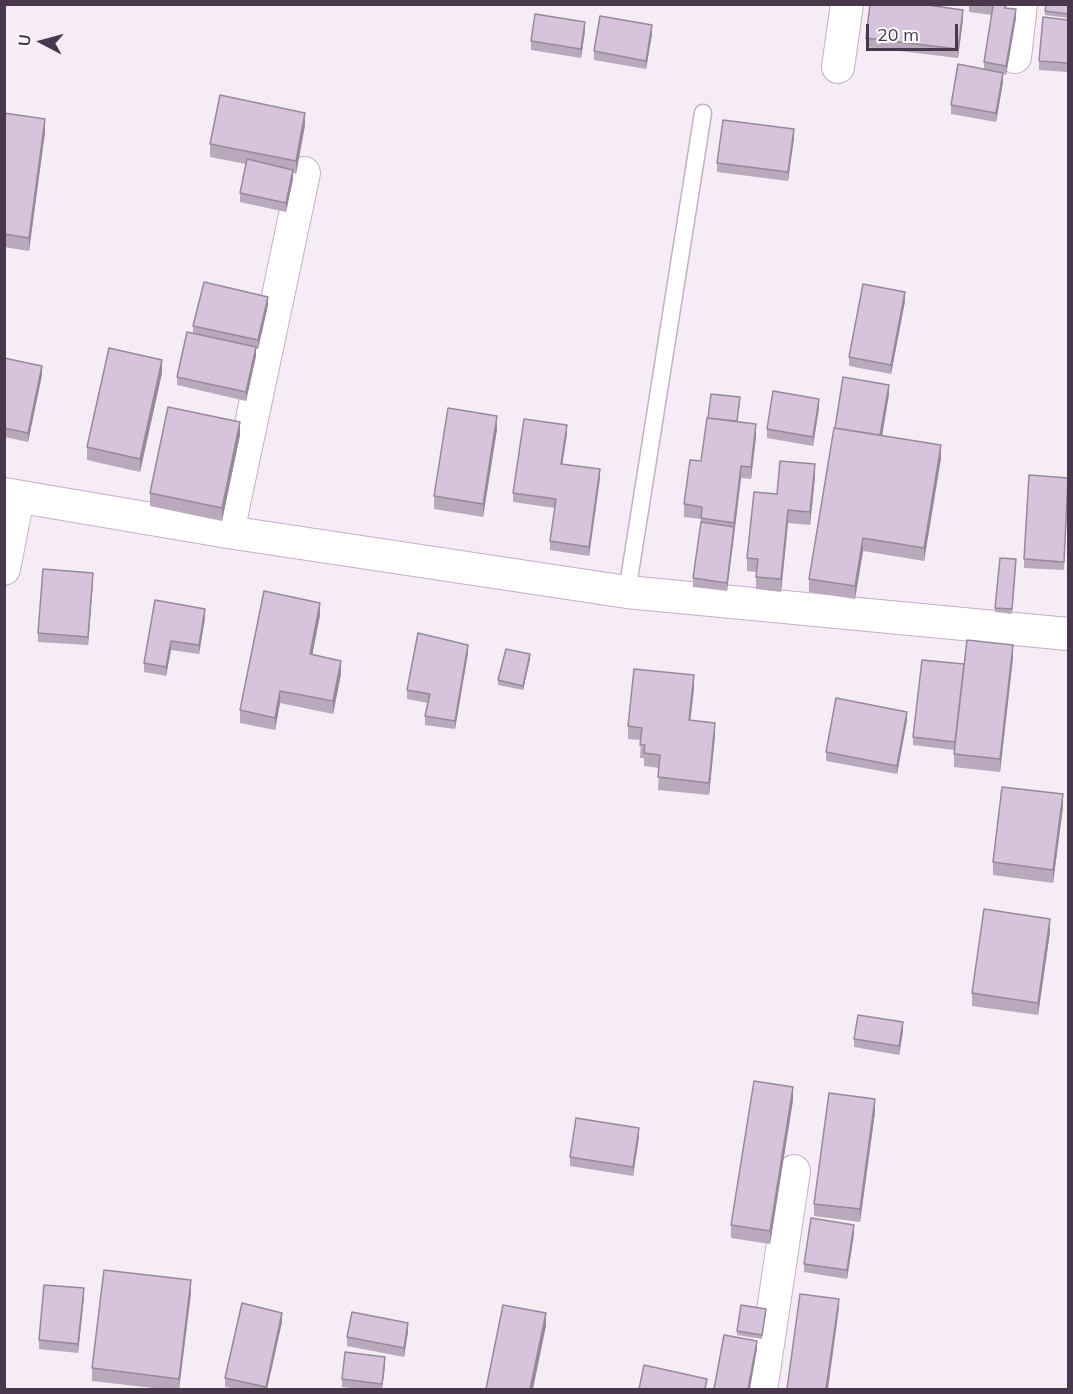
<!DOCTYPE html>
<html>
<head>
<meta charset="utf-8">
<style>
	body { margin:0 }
	#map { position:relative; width:1073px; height:1394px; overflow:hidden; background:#f6ecf6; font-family:Mulish,sans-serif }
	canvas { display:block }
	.frame { position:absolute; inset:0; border:6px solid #49384c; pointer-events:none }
	.north { position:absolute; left:12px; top:12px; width:60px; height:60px; -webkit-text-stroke:4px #fff; paint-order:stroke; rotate:276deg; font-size:16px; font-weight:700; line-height:24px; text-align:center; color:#49384c }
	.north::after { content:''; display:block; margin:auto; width:21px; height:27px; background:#49384c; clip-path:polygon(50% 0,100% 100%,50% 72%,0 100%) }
	.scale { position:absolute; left:866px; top:24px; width:92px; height:27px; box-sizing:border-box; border:3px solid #49384c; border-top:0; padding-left:8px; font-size:18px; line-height:21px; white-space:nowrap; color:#49384c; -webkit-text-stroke:4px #fff; paint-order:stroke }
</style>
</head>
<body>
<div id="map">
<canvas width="1073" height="1394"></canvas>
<div class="frame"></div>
<div class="north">U</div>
<div class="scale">20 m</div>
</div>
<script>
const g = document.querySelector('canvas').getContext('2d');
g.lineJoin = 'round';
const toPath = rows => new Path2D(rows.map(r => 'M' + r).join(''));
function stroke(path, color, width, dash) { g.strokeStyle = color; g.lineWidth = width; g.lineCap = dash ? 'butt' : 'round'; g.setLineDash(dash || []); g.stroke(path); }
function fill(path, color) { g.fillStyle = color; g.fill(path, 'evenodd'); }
const service = toPath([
	[627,592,703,113]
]);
const minor = toPath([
	[1015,57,1021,4],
	[838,67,847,4],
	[4,494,228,532,627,592,1068,634],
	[228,532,304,173],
	[4,569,18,497],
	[761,1390,794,1171]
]);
stroke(service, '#c4b0c6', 19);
stroke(minor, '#c4b0c6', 34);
stroke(service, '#fff', 16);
stroke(minor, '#fff', 32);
fill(toPath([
	[969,4,1007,4,1006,8,1016,18,1006,75,1003,74,1003,82,996,122,951,114,951,105,984,70,984,62,992,15,969,12],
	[1068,4,1068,18,1045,15,1045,11],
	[963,19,958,58,866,47,866,38],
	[1068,20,1068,72,1039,70,1039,61],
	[585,31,581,58,531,50,531,41],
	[652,34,646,69,594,60,594,51],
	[4,113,45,132,29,251,4,247],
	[305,125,296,174,293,173,293,179,286,212,240,202,240,193,246,164,210,157,210,144],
	[794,138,788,181,717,172,717,163],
	[905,301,891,374,849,366,849,357],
	[268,305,258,349,256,349,256,356,246,401,177,385,177,377,193,333,193,326],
	[4,358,42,375,28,442,4,437],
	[162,373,140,472,87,460,87,447],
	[889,394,882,436,941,458,924,561,863,551,855,599,809,592,809,579],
	[740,402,737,421,756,437,751,479,741,478,727,591,693,587,693,578,701,519,684,517,684,504,701,461],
	[819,408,813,446,767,438,767,429],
	[497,429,483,517,434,509,434,496],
	[567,434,562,464,600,478,589,556,550,550,550,541,555,508,513,502,513,493],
	[240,435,222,521,150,506,150,493],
	[815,477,810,525,788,523,781,592,756,589,756,572,747,571,747,558,777,494],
	[1068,478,1064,570,1024,568,1024,559],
	[1016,564,1012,614,995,612,995,608],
	[93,582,88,645,38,642,38,633],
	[155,600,205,618,199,654,171,650,166,676,144,672,144,663],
	[320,615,312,655,341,674,333,714,280,703,275,730,240,723,240,710],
	[468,653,455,729,425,725,425,716,428,703,407,699,407,690],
	[1013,658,1000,772,954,767,954,750,913,745,913,737,964,664],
	[530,659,523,690,498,685,498,680],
	[694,688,690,720,715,736,709,795,658,790,659,768,644,766,644,758,640,758,641,740,628,739,628,726],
	[907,720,897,774,826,761,826,752],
	[1063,807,1053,883,993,875,993,862],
	[1050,932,1038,1015,972,1006,972,993],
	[903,1031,899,1055,854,1047,854,1039],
	[793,1100,770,1244,731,1238,731,1225],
	[875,1112,860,1222,814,1216,814,1204],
	[639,1137,633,1176,570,1166,570,1157],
	[854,1234,847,1279,804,1272,804,1264],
	[191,1293,179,1389,162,1389,92,1381,92,1368],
	[84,1297,78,1353,39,1349,39,1340],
	[766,1313,762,1339,737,1335,737,1331],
	[282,1322,267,1389,237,1389,225,1387,225,1378],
	[408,1332,404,1357,347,1346,347,1337],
	[385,1366,382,1389,358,1389,342,1387,342,1379]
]), '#baa8bd');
fill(toPath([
	[1016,9,1016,18,1006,75,1006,66],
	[963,10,963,19,958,58,958,49],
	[585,22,585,31,581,58,581,49],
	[652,25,652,34,646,69,646,61],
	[1003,73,1003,82,996,122,996,113],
	[305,113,305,125,296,174,296,161],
	[45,119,45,132,29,251,29,238],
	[794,129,794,138,788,181,788,172],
	[293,170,293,179,286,212,286,203],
	[905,292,905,301,891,374,891,365],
	[268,297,268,305,258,349,258,340],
	[256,347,256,356,246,401,246,392],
	[162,360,162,373,140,472,140,459],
	[42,366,42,375,28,442,28,433],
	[889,385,889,394,880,448,880,439],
	[819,399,819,408,813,446,813,437],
	[497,416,497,429,483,517,483,504],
	[240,422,240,435,222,521,222,508],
	[756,424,756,437,751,479,751,467],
	[567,425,567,434,561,473,561,464],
	[941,445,941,458,924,561,924,548],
	[815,464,815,477,810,525,810,512],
	[741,466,741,478,734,536,734,523],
	[600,469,600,478,589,556,589,547],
	[788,510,788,523,781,592,781,579],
	[734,527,734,536,727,591,727,583],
	[863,538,863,551,855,599,855,586],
	[93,573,93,582,88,645,88,637],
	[320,603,320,615,310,667,310,654],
	[205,609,205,618,199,654,199,645],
	[171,641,171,650,166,676,166,667],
	[468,645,468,653,455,729,455,721],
	[1013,645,1013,658,1000,772,1000,759],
	[530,654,530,659,523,690,523,686],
	[341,661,341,674,333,714,333,701],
	[694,675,694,688,689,733,689,720],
	[280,691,280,703,275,730,275,718],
	[907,712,907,720,897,774,897,766],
	[715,723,715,736,709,795,709,783],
	[1063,794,1063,807,1053,883,1053,870],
	[1050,919,1050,932,1038,1015,1038,1003],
	[903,1022,903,1031,899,1055,899,1046],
	[793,1087,793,1100,770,1244,770,1231],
	[875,1099,875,1112,860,1222,860,1209],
	[639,1128,639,1137,633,1176,633,1167],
	[854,1225,854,1234,847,1279,847,1270],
	[191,1280,191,1293,179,1389,179,1379],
	[84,1288,84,1297,78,1353,78,1344],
	[839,1299,839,1308,828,1389,826,1389],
	[282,1313,282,1322,267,1389,266,1389],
	[546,1313,546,1326,533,1389,530,1389],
	[408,1323,408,1332,404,1357,404,1348],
	[757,1341,757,1349,750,1389,748,1389],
	[385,1357,385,1366,382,1389,382,1384]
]), '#97889a');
const building = toPath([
	[870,4,920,4,963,10,958,49,866,38,870,4],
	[979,4,1006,4,1005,8,1016,9,1006,66,984,62,993,6,979,4],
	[1046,4,1068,4,1068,14,1045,11,1046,4],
	[535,14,585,22,581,49,531,41,535,14],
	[600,16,652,25,646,61,594,51,600,16],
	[1043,17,1068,20,1068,63,1039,61,1043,17],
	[958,64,1003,73,996,113,951,105,958,64],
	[220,95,305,113,296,161,210,144,220,95],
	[4,113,45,119,29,238,4,234,4,113],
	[723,120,794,129,788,172,717,163,723,120],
	[247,159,293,170,286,203,240,193,247,159],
	[204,282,268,297,258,340,193,326,204,282],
	[863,284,905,292,891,365,849,357,863,284],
	[187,332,256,347,246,392,177,377,187,332],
	[109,348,162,360,140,459,87,447,109,348],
	[4,358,42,366,28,433,4,428,4,358],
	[843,377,889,385,880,435,835,428,843,377],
	[773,391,819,399,813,437,767,429,773,391],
	[711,394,740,397,737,421,708,418,711,394],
	[168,407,240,422,222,508,150,493,168,407],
	[448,408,497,416,483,504,434,496,448,408],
	[707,418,756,424,751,467,741,466,734,523,701,518,702,507,684,504,690,460,701,461,707,418],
	[524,419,567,425,561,464,600,469,589,547,550,541,556,499,513,493,524,419],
	[834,428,941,445,924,548,863,538,855,586,809,579,834,428],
	[780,461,815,464,810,512,788,510,781,579,756,577,758,559,747,558,754,492,777,494,780,461],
	[1029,475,1068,478,1064,562,1024,559,1029,475],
	[701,522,734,527,727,583,693,578,701,522],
	[1000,558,1016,559,1012,609,995,608,1000,558],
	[43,569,93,573,88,637,38,633,43,569],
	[264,591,320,603,310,654,341,661,333,701,280,691,275,718,240,710,264,591],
	[155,600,205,609,199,645,171,641,166,667,144,663,155,600],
	[418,633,468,645,455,721,425,716,430,694,407,690,418,633],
	[967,640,1013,645,1000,759,954,754,967,640],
	[506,649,530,654,523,686,498,680,506,649],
	[922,660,964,664,955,742,913,737,922,660],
	[634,669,694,675,689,720,715,723,709,783,658,777,660,755,644,753,645,745,640,745,642,728,628,726,634,669],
	[836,698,907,712,897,766,826,752,836,698],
	[1002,787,1063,794,1053,870,993,862,1002,787],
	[984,909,1050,919,1038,1003,972,993,984,909],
	[858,1015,903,1022,899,1046,854,1039,858,1015],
	[754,1081,793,1087,770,1231,731,1225,754,1081],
	[829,1093,875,1099,860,1209,814,1204,829,1093],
	[576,1118,639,1128,633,1167,570,1157,576,1118],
	[811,1218,854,1225,847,1270,804,1264,811,1218],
	[104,1270,191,1280,179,1379,92,1368,104,1270],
	[44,1285,84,1288,78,1344,39,1340,44,1285],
	[800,1294,839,1299,826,1389,787,1389,800,1294],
	[242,1303,282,1313,266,1387,225,1378,242,1303],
	[503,1305,546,1313,530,1389,486,1389,503,1305],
	[741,1305,766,1309,762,1335,737,1331,741,1305],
	[352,1312,408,1323,404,1348,347,1337,352,1312],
	[724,1335,757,1341,748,1389,714,1389,724,1335],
	[345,1352,385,1357,382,1384,342,1379,345,1352],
	[644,1365,707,1379,705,1389,639,1389,644,1365]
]);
fill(building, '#d8c3dc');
stroke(building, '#97889a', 1.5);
</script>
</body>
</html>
